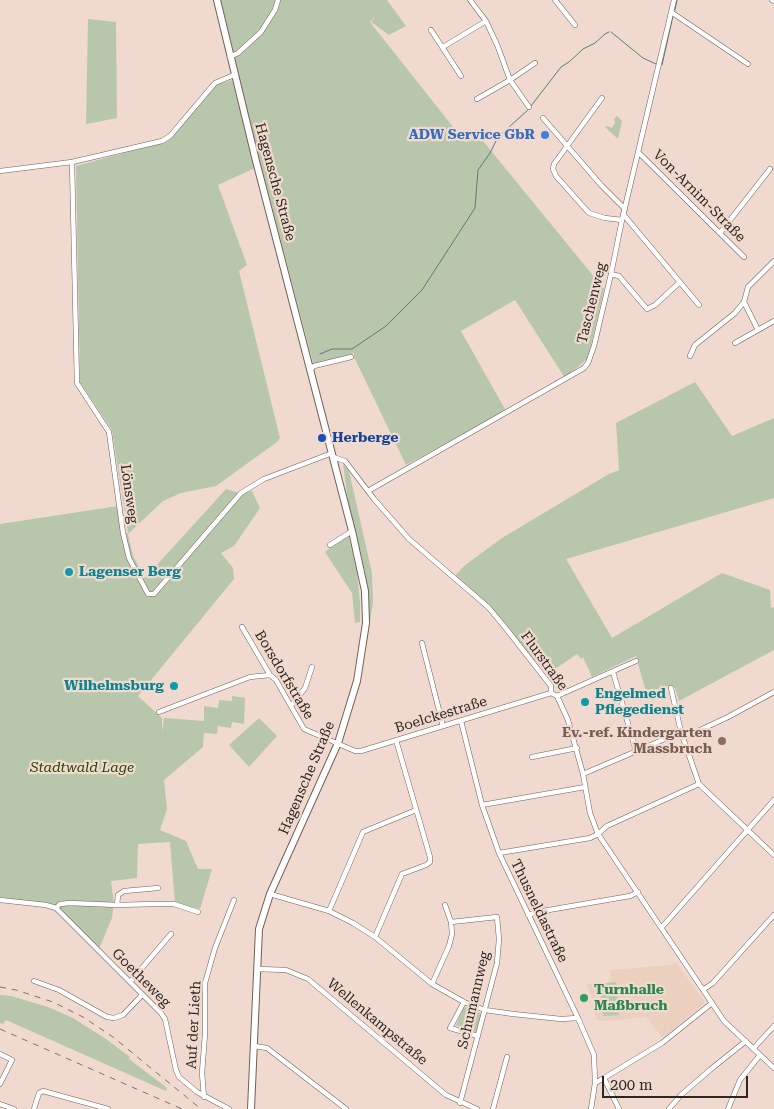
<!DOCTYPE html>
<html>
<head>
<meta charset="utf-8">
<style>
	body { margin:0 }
	#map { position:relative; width:774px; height:1109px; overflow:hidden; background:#f0dacf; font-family:"Roboto Serif",serif }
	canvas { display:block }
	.scale { position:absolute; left:602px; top:1076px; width:146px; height:22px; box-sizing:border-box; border:2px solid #2e2722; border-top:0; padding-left:6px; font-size:15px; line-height:18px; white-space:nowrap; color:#2e2722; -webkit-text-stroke:4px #f0dacf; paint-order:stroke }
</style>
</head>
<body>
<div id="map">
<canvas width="774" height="1109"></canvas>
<div class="scale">200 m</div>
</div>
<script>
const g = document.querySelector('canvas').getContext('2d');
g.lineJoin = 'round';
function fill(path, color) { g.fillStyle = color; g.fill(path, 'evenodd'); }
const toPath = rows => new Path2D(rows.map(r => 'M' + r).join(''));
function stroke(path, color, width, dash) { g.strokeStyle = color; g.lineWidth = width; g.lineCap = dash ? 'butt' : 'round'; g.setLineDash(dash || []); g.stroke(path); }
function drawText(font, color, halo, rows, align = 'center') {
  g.font = font + ' "Roboto Serif",serif'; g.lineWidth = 4.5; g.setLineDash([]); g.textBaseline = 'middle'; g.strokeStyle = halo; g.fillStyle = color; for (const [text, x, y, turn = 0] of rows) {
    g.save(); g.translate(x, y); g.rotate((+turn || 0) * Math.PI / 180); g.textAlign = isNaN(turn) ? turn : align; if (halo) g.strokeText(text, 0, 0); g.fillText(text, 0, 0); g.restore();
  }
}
fill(toPath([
	[676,962,704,1001,704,1004,663,1038,646,1017,608,1021,596,1020,597,1017,591,1007,595,1004,586,984,611,982,610,970,671,965]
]), '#ebcfbf');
fill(toPath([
	[221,0,387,0,406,26,389,35,371,22,375,16,370,22,465,142,479,136,604,289,588,358,565,378,515,300,461,331,506,411,406,465,354,357,354,353,314,366,254,139],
	[88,19,116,22,117,118,86,124],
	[232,80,255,168,218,185,247,265,239,271,280,438,277,442,216,486,181,493,163,501,128,534,133,556,145,578,226,489,240,493,252,491,260,508,234,546,221,553,233,568,234,579,138,696,162,718,162,732,164,718,204,721,204,706,218,708,219,700,232,701,232,696,245,698,244,724,232,722,231,728,218,726,217,734,204,733,203,747,164,780,167,809,160,830,186,841,198,869,212,869,200,909,175,903,170,842,138,844,137,878,111,881,114,903,112,918,99,949,55,905,0,897,0,524,118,506,122,533,128,533,112,430,80,382,76,166,168,141,216,85],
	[617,116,622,121,618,139,605,127,607,126,612,128,615,123,614,119],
	[695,382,732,436,774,418,774,498,566,559,612,638,722,573,770,590,771,608,774,607,774,650,679,701,675,688,672,685,646,692,636,656,592,677,583,657,581,659,577,654,548,674,528,653,509,629,455,576,464,566,502,538,609,474,619,470,616,423],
	[343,464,349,471,372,573,373,602,367,643,368,615,365,572,348,501],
	[348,534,357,571,360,603,360,622,355,623,352,593,325,552],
	[259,718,277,736,249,767,229,745],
	[616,982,619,1015,603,1016,600,984],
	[0,995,11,996,48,1007,73,1018,106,1039,130,1057,129,1059,167,1088,166,1091,6,1020,3,1024,0,1023],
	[464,1007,480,1013,482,1016,476,1032,456,1025]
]), '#b8c7ab');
stroke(toPath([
	[675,10,677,0],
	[611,32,643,58,656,64],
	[662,65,673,16],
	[531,106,561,67,569,62,583,49,595,43,605,34,609,32],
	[320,354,332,349,352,349,386,326,422,290,475,208,478,170,490,153,498,137,529,109]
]), '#597c80', 1);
const street = toPath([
	[470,0,486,21,498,47,510,80,529,107],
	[555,0,575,25],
	[772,0,774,1],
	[671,12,748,64],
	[431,30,461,76],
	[443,47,486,21],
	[230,57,238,53,261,32,275,10,278,0],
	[602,98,554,164,553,169,556,176,589,213,605,218,622,220],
	[477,99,510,80,535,63],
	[543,118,601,185,625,209],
	[638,152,744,257],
	[72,162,77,383,109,432,123,533,129,558,148,594,154,594,241,493,264,479,332,453],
	[0,171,72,162,162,141,170,136,215,83,234,75],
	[623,214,699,305],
	[720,233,770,169],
	[611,274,619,276,647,309,655,305,680,282],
	[744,302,758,330],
	[735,343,774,321],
	[690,356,695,345,735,313,744,302,748,287,774,261],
	[311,369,314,366,351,357],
	[333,457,345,461,374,499,409,539,488,607,504,626,551,686,551,693,557,696,568,720,583,774,590,813,598,834,724,1021,774,1068],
	[368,491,584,368,588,363,594,346,611,274,622,220,674,0],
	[330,545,352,531],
	[242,627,270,675,276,680,304,729,355,751,361,751,551,693],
	[422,643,443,726],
	[613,672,636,751],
	[671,688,681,732,699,784,774,855],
	[557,696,636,661],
	[291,706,305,688,312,667],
	[159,712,250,677,270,675],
	[461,721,482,805,499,853,578,1018,594,1055,595,1083,591,1109],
	[683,738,728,717,774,692],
	[532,757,577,748],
	[583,774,681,732],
	[482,805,585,787],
	[499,853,590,838,598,834,607,826,699,784],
	[270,894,329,911,353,923,375,937,432,984,464,1002,485,1010,513,1014,561,1019,578,1018],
	[0,900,46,905,56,908,161,1013,165,1019,176,1070,179,1077,197,1092,229,1109],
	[117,905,118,895,124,891,158,888],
	[56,908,60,904,70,903,117,905,155,904,174,904,198,912],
	[329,911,363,832,416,810],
	[528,915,537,912,630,896,638,892],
	[451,922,497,917,499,939,497,963,460,1103],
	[662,927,774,800],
	[375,937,402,874,426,865,430,862,430,857,396,740],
	[257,969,286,970,308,979,446,1095,477,1109],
	[34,981,59,990,107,1017,114,1018,123,1015,142,995],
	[130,982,171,934],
	[432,984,449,946,452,934,451,922,445,905],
	[704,989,713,983,774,915],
	[464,1002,450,1028,478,1036],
	[254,1046,267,1048,346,1109],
	[753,1049,774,1026],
	[0,1054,12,1060,0,1084],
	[604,1078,662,1043,712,1003],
	[595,1083,604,1078,619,1109],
	[204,1097,202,1073,205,1034,205,983,215,948,234,900],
	[0,1104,14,1109],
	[34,1109,39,1093,43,1091,108,1109],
	[493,1109,507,1057],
	[669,1109,681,1095,711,1069,746,1041],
	[728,1109,740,1080,760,1055]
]);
const secondary = toPath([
	[217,0,256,161,352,531,365,591,366,623,357,681,338,743,270,894,259,929,251,1109]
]);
stroke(street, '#725f55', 5.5);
stroke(secondary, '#725f55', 8);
stroke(street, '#fff', 4.5);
stroke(secondary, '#fff', 6);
stroke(toPath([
	[0,987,16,990,53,1002,83,1017,113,1037,201,1109],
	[0,1029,182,1109]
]), '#7e7169', 1, [6, 6]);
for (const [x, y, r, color] of [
	[545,135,5,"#3f7fe0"],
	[322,438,5,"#1a4fb4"],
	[69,572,5,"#0f9aa8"],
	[174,686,5,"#0f9aa8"],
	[585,702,5,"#0f9aa8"],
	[722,741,5,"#8d6e63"],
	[584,998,5,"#2e9e5b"]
]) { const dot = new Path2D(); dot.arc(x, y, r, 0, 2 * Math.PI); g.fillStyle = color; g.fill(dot); stroke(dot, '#f0dacf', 2); }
drawText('bold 14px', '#366cbe', '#f0dacf', [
	["ADW Service GbR",535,135]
], 'right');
drawText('14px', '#2e2722', '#f0dacf', [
	["Hagensche Straße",275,182,75],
	["Von-Arnim-Straße",699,196,45],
	["Taschenweg",592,303,-76],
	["Lönsweg",129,494,82],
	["Flurstraße",544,661,54],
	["Borsdorfstraße",284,675,59],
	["Boelckestraße",441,715,-17],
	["Hagensche Straße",307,778,-67],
	["Thusneldastraße",539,911,64],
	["Goetheweg",141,978,45],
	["Schumannweg",474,1000,-77],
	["Wellenkampstraße",377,1022,40],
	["Auf der Lieth",194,1025,-87]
]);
drawText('bold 14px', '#164399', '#f0dacf', [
	["Herberge",332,438]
], 'left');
drawText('bold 14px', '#0d838f', '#f0dacf', [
	["Lagenser Berg",79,572],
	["Wilhelmsburg",164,686,"right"],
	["Engelmed",595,694],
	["Pflegedienst",595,710]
], 'left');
drawText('bold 14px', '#785e54', '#f0dacf', [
	["Ev.-ref. Kindergarten",712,733],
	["Massbruch",712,749]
], 'right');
drawText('italic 14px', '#294105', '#f0dacf', [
	["Stadtwald Lage",82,768]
]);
drawText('bold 14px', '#27864d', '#f0dacf', [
	["Turnhalle",594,990],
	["Maßbruch",594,1006]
], 'left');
</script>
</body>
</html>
